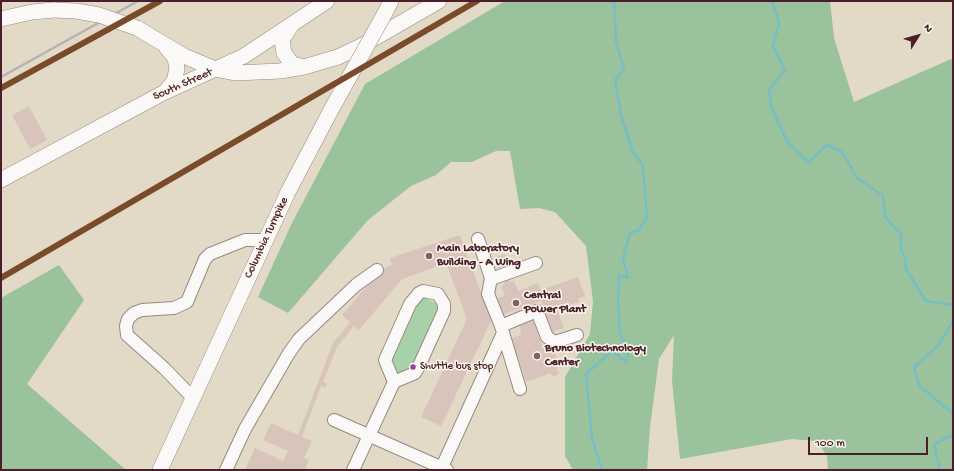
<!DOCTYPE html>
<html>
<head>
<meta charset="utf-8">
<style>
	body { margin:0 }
	#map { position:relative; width:954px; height:471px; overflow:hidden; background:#e2d9c7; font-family:"Gochi Hand",sans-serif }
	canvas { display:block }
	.frame { position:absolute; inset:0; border:2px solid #4a1f2b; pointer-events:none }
	.north { position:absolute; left:898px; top:16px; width:40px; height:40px; -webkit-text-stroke:3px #fbf7ec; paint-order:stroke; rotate:53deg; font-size:11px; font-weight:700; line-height:16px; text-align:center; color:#4a1f2b }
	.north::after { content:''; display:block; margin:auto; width:14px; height:18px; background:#4a1f2b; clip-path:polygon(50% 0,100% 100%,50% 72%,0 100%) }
	.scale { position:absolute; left:808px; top:437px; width:120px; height:18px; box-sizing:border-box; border:2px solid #4a1f2b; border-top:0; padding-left:5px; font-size:12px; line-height:14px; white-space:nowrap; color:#4a1f2b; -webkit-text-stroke:3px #fbf7ec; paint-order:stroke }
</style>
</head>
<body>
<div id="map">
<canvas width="954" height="471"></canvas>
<div class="frame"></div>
<div class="north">N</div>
<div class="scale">100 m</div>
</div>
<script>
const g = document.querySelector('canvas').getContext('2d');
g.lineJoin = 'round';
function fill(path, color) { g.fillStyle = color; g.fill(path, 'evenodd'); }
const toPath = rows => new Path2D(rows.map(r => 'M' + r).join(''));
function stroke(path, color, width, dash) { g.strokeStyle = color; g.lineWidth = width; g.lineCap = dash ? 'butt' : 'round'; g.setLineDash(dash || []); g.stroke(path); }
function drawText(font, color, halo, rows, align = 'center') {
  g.font = font + ' "Gochi Hand",sans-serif'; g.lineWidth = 3; g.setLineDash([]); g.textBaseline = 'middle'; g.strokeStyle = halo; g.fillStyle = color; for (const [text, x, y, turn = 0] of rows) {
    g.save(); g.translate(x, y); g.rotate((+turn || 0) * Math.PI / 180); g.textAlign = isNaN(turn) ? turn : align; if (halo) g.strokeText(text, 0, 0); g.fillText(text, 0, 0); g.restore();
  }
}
fill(toPath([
	[425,298,435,303,439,308,439,314,413,369,402,373,397,372,392,367,390,361,412,308,418,301]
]), '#a6d1a9');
fill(toPath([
	[505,1,830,1,834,38,854,102,951,59,953,64,953,470,828,470,827,456,817,441,792,439,680,459,672,381,674,335,659,359,650,427,647,470,573,470,565,456,565,377,590,334,593,301,586,246,555,212,539,208,520,209,510,151,496,151,472,162,451,162,436,175,411,186,368,220,288,313,258,297,292,223,365,84],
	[59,265,84,300,27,384,126,470,1,470,1,298]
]), '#9ac29d');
stroke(toPath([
	[772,1,779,23,773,46,785,70,769,90,772,109,788,143,809,162,827,145,842,152,857,178,883,196,885,217,901,234,901,249,905,257,906,269,926,301,953,305],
	[953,321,938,346,914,367,919,385,953,414],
	[602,470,592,438,586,374,612,351,626,362,629,351,620,333,618,301,619,276,628,277,623,259,630,233,639,230,647,217,643,165,633,153,621,115,615,80,624,69,616,42,614,1],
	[940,470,934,444,953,435]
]), '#76bec6', 2.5);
fill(toPath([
	[29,106,47,140,30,149,12,115],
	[460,235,491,321,441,426,421,417,467,319,446,263,402,279,359,330,354,326,337,347,323,382,327,383,325,388,321,386,302,437,312,441,304,458,309,460,305,470,245,470,255,448,283,461,288,451,263,440,271,423,298,435,333,343,350,322,342,315,379,272,392,264,390,258],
	[505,254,509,264,499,268,495,258],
	[578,277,585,296,578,299,579,302,570,305,569,302,556,307,564,328,552,332,541,301,501,315,495,299,505,296,501,286,505,284,504,281,509,279,510,282,514,281,518,291,538,283,541,290],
	[534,320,543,349,552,344,559,364,556,365,559,374,552,377,551,373,526,382,512,340,512,338,521,335,520,326]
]), '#d8c4bb');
const minor = toPath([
	[478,239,491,278,488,294,501,326,520,389],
	[491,279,536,263],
	[501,326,537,311,547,337,555,342,577,335],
	[193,398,164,368,127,335,126,326,128,319,134,313,142,310,174,308,187,302,205,259,210,254,245,240,266,240],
	[334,420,447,470],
	[442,467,503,333],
	[226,470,245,429,289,353,299,339,356,285,377,270],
	[353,470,394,382,415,373,418,368,444,311,444,304,438,294,423,291,419,293,410,304,385,360,394,382]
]);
const major = toPath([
	[385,13,391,1],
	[1,19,32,12,54,10],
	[291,26,282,40,284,53,292,64,304,67],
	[137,28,184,56,215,69,235,73,280,71,304,67,338,57,361,46,439,1],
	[165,92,174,81,177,69,175,58,166,47],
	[1,180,163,93,244,56,327,1],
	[160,470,288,192,331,110]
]);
stroke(minor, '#958a82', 14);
stroke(major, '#958a82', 16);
stroke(minor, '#fbf9f7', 12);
stroke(major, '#fbf9f7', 15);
stroke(toPath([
	[1,77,138,1]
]), '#b8b2b1', 2.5);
const majorBridge = toPath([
	[54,10,76,11,99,15,137,28],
	[331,110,385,13]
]);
stroke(majorBridge, '#958a82', 16, []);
stroke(majorBridge, '#fbf9f7', 15);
stroke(toPath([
	[1,88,160,1],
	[1,278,477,1]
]), '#7a4b2a', 6);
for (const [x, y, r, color] of [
	[429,256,4,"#7f6062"],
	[516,303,4,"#7f6062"],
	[537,356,4,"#7f6062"],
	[413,367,3.5,"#8e44ad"]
]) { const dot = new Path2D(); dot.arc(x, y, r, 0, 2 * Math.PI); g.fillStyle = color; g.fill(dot); stroke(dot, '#fbf7ec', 1.5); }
drawText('11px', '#4a1f2b', '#fbf7ec', [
	["Shuttle bus stop",420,367]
], 'left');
drawText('12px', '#4a1f2b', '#fbf7ec', [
	["South Street",183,85,-24],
	["Columbia Turnpike",267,238,-65]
]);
drawText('bold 12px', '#4a1f2b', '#fbf7ec', [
	["Main Laboratory",437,249],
	["Building - A Wing",437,263],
	["Central",524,296],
	["Power Plant",524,310],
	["Bruno Biotechnology",545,349],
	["Center",545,363]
], 'left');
</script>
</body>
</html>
